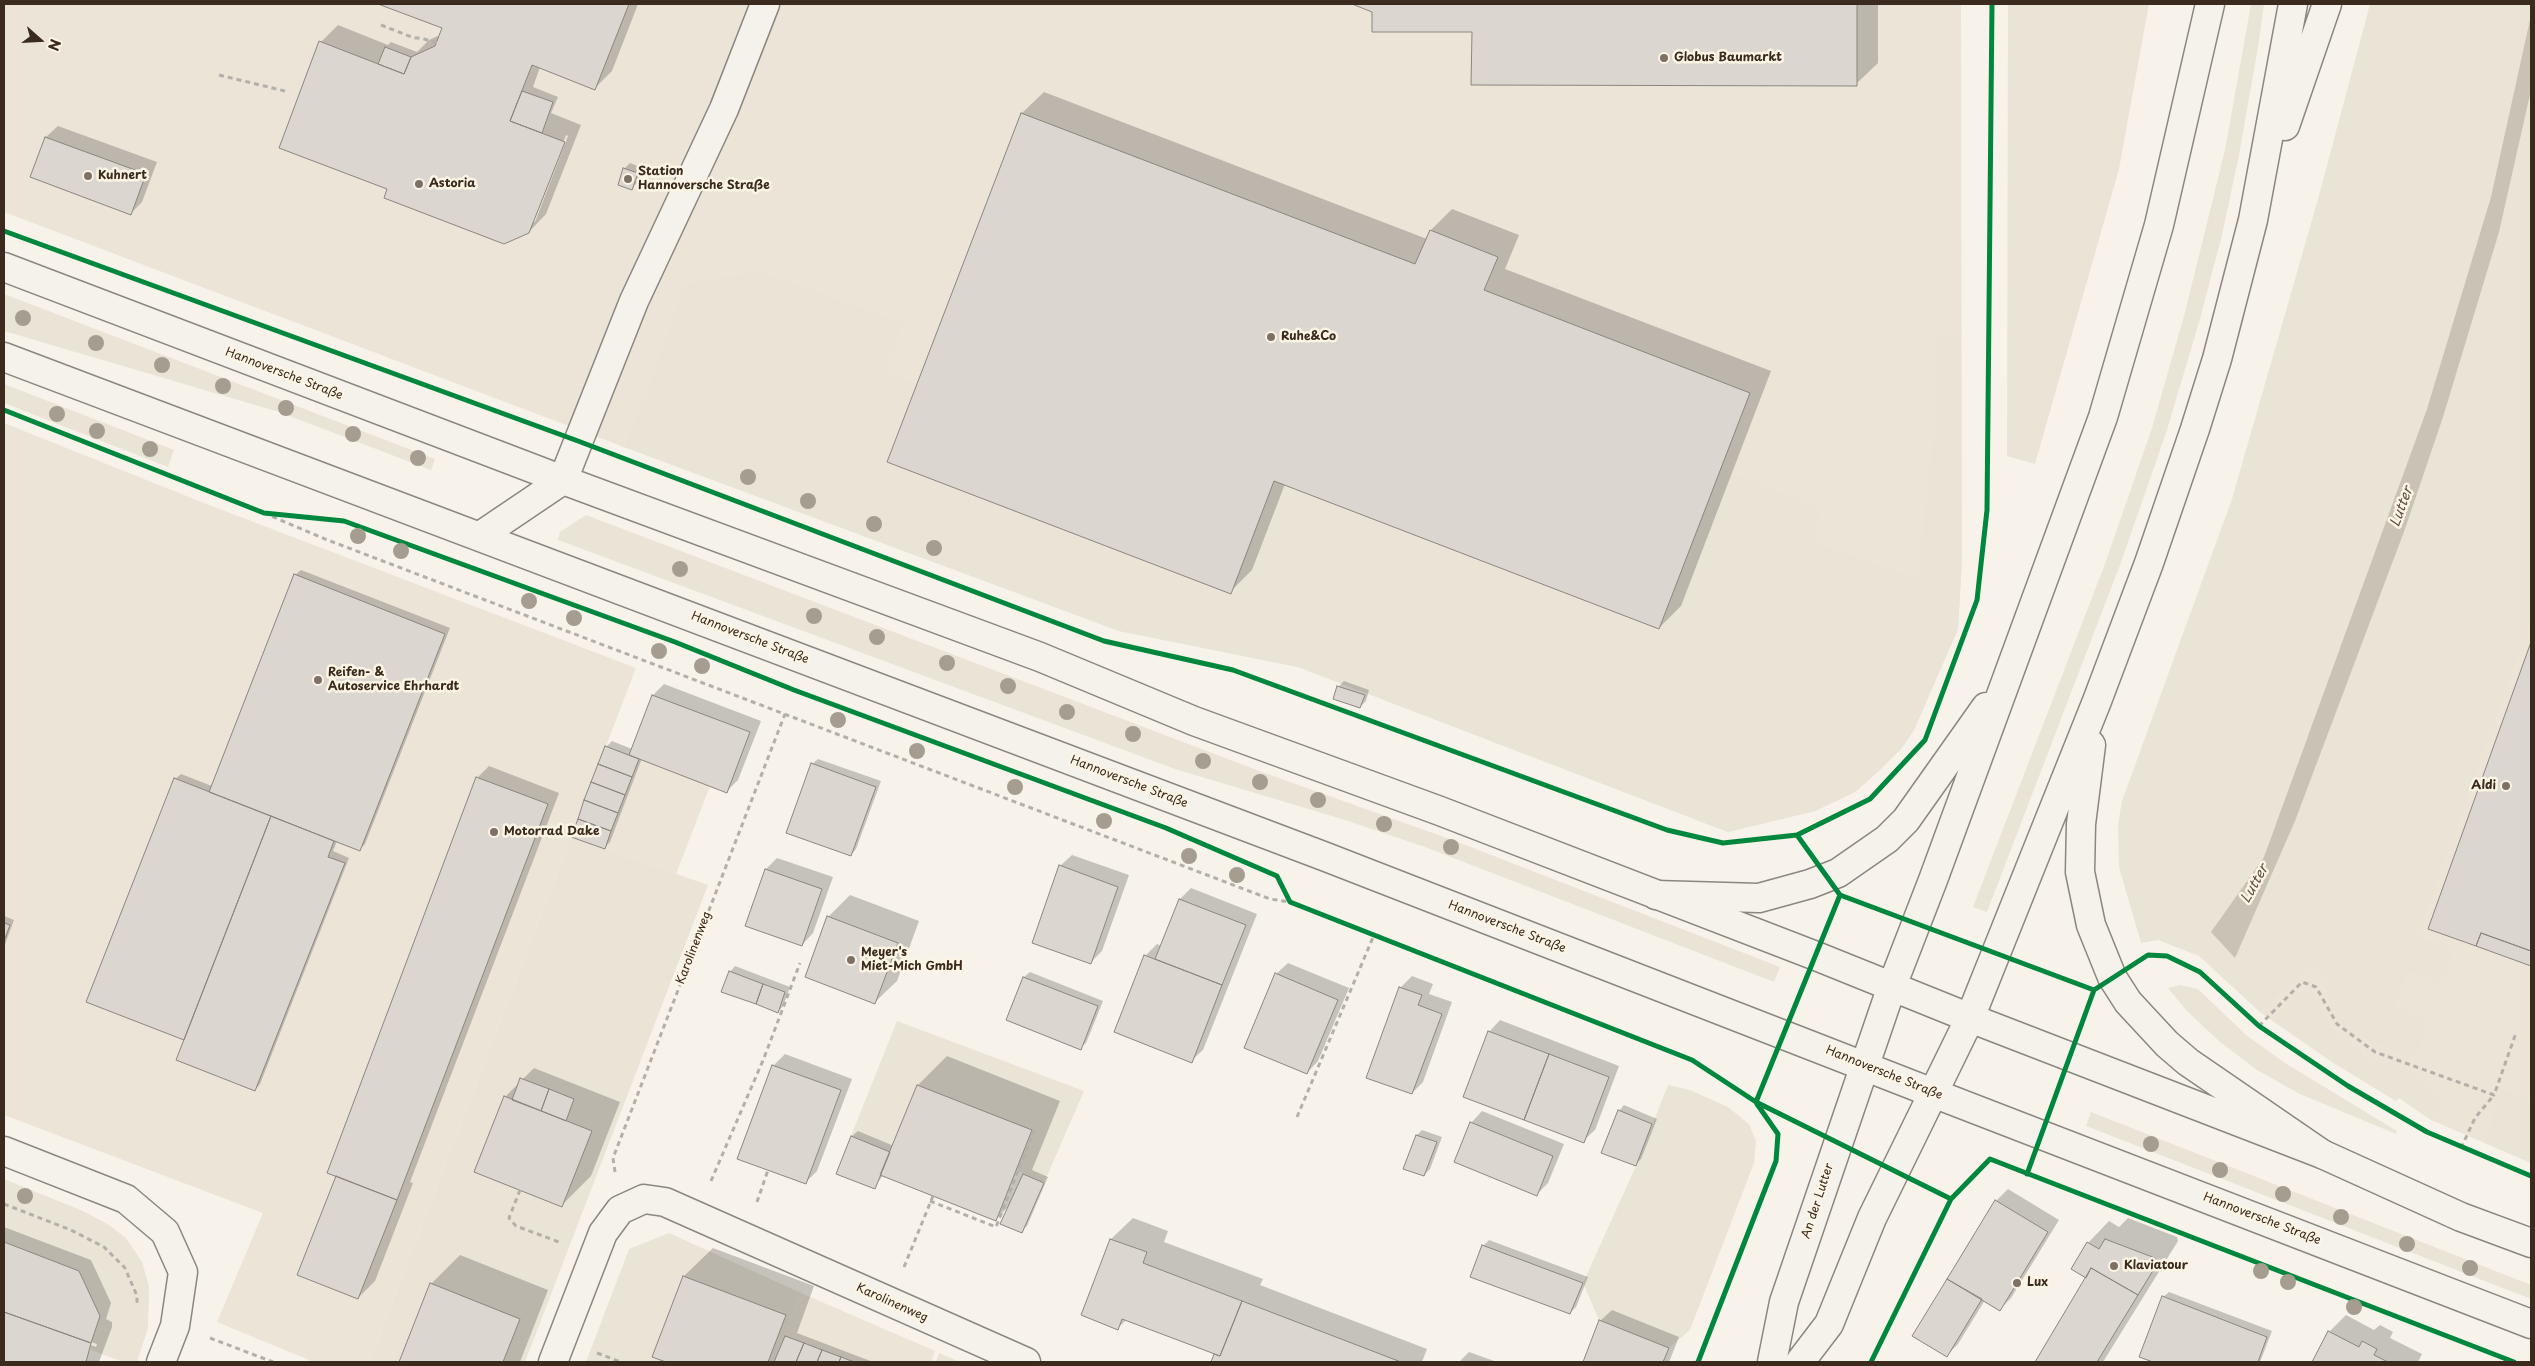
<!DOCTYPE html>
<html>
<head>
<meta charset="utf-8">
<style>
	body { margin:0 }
	#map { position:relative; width:2535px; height:1366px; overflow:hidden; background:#f7f3ea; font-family:"Playpen Sans",sans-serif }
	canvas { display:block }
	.frame { position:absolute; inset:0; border:5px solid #3b2a1e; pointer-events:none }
	.north { position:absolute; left:15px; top:15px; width:50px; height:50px; -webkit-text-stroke:4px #fcf5e5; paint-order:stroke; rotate:109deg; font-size:14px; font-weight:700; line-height:20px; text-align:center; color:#3b2a1e }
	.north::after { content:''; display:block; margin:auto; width:18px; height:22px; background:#3b2a1e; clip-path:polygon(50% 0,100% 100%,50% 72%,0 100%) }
</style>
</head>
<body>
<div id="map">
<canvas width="2535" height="1366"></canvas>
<div class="frame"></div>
<div class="north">N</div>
</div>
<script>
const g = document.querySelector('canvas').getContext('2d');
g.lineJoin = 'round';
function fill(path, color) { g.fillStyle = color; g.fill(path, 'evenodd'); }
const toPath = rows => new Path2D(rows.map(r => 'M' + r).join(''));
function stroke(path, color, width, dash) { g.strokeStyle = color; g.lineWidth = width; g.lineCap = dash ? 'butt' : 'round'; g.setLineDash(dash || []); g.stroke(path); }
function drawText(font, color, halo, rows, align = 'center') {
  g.font = font + ' "Playpen Sans",sans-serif'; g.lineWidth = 5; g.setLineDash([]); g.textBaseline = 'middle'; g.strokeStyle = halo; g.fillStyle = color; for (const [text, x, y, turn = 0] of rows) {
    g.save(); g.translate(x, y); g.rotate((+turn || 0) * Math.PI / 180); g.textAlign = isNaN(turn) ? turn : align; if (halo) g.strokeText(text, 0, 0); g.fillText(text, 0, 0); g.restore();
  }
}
fill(toPath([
	[4,4,1961,4,1962,561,1958,629,1914,730,1901,749,1881,769,1855,792,1815,811,1728,832,1298,667,1119,631,624,447,4,212],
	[4,423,209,505,636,668,606,746,710,786,676,874,571,837,369,1362,314,1362,217,1322,263,1213,4,1115],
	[2531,529,2531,1163,2431,1120,2399,1098,2396,1101,2332,1062,2261,1013,2309,968,2326,977],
	[801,1293,935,1351,931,1362,774,1362]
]), '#ebe4d7');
fill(toPath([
	[2008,4,2149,4,2119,169,2035,464,2007,456],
	[2251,4,2264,4,2258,47,2239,155,2222,235,2200,319,2166,433,2120,565,1987,912,1973,907,2106,561,2152,428,2184,316,2225,150],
	[2370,4,2531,4,2531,619,2417,936,2454,950,2441,983,2407,971,2394,1007,2429,1020,2415,1058,2355,1035,2344,1026,2332,1010,2326,991,2326,977,2309,968,2261,1013,2199,956,2158,940,2141,943,2119,867,2118,824,2122,801,2232,499,2318,199],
	[760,272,903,323,884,372,917,384,1274,481,1659,629,1721,469,1822,509,1811,541,1918,579,1937,406,1937,332,1961,340,1962,561,1958,629,1914,730,1901,749,1881,769,1855,792,1815,811,1728,832,1298,667,1119,631,624,447,646,396,686,284],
	[4,294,435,459,431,470,279,412,4,331],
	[4,384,174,450,168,467,4,403],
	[586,515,1262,772,1455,841,1780,967,1774,982,1425,847,1345,820,1175,769,558,540,560,532],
	[571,837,708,885,525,1362,369,1362],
	[2180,985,2198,989,2246,1035,2285,1063,2397,1131,2396,1134,2300,1094,2257,1070,2220,1042,2186,1010,2168,988],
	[2305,988,2311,991,2328,1027,2338,1036,2377,1065,2393,1061,2444,1099,2431,1120,2399,1098,2396,1101,2332,1062,2274,1021],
	[897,1021,1084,1091,1044,1183,1016,1170,1031,1130,917,1085,890,1152,851,1136],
	[1668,1085,1690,1090,1728,1107,1749,1124,1756,1141,1754,1163,1690,1330,1669,1348,1599,1320,1583,1283,1636,1166],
	[2502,1089,2531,1100,2531,1163,2485,1143],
	[2091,1112,2531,1285,2531,1299,2086,1126],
	[4,1179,83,1211,109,1225,126,1238,142,1262,149,1286,148,1328,137,1362,123,1362,91,1350,91,1343,100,1316,79,1271,4,1242],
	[669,1233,801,1293,774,1362,586,1362,629,1249],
	[939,1353,960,1362,936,1362]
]), '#eae4d7');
fill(toPath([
	[2531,15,2531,90,2499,232,2443,417,2405,529,2295,821,2235,958,2211,932,2264,857,2427,409,2491,197]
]), '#cac2b5');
fill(toPath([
	[382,4,638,4,612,71,595,88,540,67,533,87,558,97,551,113,581,125,546,214,529,232,389,188,321,42,338,25,388,45,391,42,417,52,429,40,440,35,443,27],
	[566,135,568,136,535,222,532,222],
	[1356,4,1878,4,1878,63,1856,84,1473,31,1374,11],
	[1044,92,1427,239,1431,230,1452,209,1519,235,1505,269,1771,371,1681,606,1659,628,1285,484,1252,570,1230,592,889,461,1022,113],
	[58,126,157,162,142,202,131,213,32,177,46,137],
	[630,163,642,168,637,183,631,188,624,169],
	[301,570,450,628,365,844,359,850,337,841,333,851,349,858,260,1084,255,1090,186,1039,175,779,181,774,212,786,295,575],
	[2531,647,2531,965,2430,928],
	[1344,681,1369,690,1366,701,1360,707,1338,687],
	[664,684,761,721,738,780,727,791,642,758,610,842,604,848,573,836,607,746,612,741,632,749,653,695],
	[818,759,881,781,856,849,851,855,812,764],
	[489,766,559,793,410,1182,413,1183,375,1281,358,1298,338,1176,477,778],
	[1072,855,1129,875,1102,951,1090,963,1060,866],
	[777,858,833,877,813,933,802,945,747,925,766,869],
	[1191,888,1257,914,1203,1050,1191,1061,1145,956,1157,944,1162,946,1180,899],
	[850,895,919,921,897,981,875,1002,806,977,829,916],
	[4,916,14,920,4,947],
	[1288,963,1349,988,1318,1061,1307,1073,1276,974],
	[735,966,790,987,783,1006,778,1012,730,972],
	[1030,972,1103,1001,1086,1043,1080,1048,1024,977],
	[1412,976,1433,984,1429,994,1452,1002,1423,1082,1412,1093,1400,988],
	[1500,1020,1619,1066,1595,1130,1583,1141,1489,1032],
	[785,1054,852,1079,817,1171,806,1182,773,1066],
	[947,1056,1060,1101,1032,1170,1048,1177,1027,1226,1021,1231,1010,1205,995,1220,883,1175,874,1188,837,1173,852,1136,858,1131,894,1146,918,1085],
	[534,1068,620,1102,591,1176,562,1205,505,1097],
	[1624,1105,1657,1119,1641,1159,1635,1165,1619,1111],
	[1482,1111,1564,1144,1548,1183,1537,1194,1471,1123],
	[1422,1130,1442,1137,1430,1169,1424,1175,1417,1135],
	[2008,1189,2059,1220,2011,1298,2000,1309,1985,1300,1958,1344,1946,1356,1914,1336,1996,1201],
	[1133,1218,1168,1231,1164,1242,1263,1279,1260,1285,1427,1349,1422,1362,1212,1362,1216,1354,1127,1319,1118,1328,1083,1315,1111,1239],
	[2128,1218,2177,1237,2178,1241,2103,1362,2037,1362,2087,1277,2088,1243,2109,1221,2119,1227],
	[4,1227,91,1260,111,1303,106,1319,112,1322,112,1327,99,1362,4,1362,4,1313,96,1347,97,1344,4,1310],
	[1489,1240,1588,1277,1576,1307,1570,1313,1483,1246],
	[713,1248,814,1286,797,1333,873,1362,670,1362,654,1356,684,1276],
	[460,1255,548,1290,520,1362,400,1362,431,1284],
	[2169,1292,2272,1331,2260,1362,2156,1362,2140,1356,2163,1297],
	[1612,1310,1679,1337,1669,1362,1584,1362,1600,1321],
	[2346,1315,2374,1330,2380,1325,2393,1332,2390,1338,2422,1354,2418,1362,2313,1362,2329,1332],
	[1469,1352,1497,1362,1459,1362]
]), '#0003');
const building = toPath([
	[378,4,629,4,595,90,532,65,510,121,565,142,529,233,504,244,384,198,387,189,279,148,319,41,404,74,411,57,435,46,442,28,378,4],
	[1352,4,1857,4,1857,86,1471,85,1472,32,1372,32,1372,12,1352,4],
	[385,47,411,57,404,74,378,64,385,47],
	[522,91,553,102,542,133,510,121,522,91],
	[1021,113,1415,264,1430,230,1498,257,1484,290,1750,393,1659,629,1274,481,1231,594,887,462,1021,113],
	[45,137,146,174,131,215,30,177,45,137],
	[623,168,638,173,632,190,618,185,623,168],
	[294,574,445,634,360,851,209,792,294,574],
	[2531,642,2531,951,2481,933,2476,946,2428,929,2531,642],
	[1337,686,1365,695,1360,708,1333,699,1337,686],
	[652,695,750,732,727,793,629,755,652,695],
	[605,746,639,759,632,777,598,764,605,746],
	[811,763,876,787,851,856,786,833,811,763],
	[598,764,632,777,625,795,591,782,598,764],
	[476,777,548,804,397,1200,327,1173,476,777],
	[174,778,271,816,184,1040,86,1002,174,778],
	[591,782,625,795,618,813,584,800,591,782],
	[584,800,618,813,611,831,578,819,584,800],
	[271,816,334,841,328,857,345,863,255,1091,176,1060,271,816],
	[578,819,611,831,605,849,571,837,578,819],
	[1059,865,1118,887,1091,964,1032,943,1059,865],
	[765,869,822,889,802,946,745,926,765,869],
	[1179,899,1246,925,1222,985,1155,959,1179,899],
	[827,916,898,943,875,1004,805,977,827,916],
	[4,923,10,925,4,941,4,923],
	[2481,933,2531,951,2531,966,2476,946,2481,933],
	[1144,955,1222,985,1192,1063,1114,1032,1144,955],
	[729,971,763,984,756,1004,721,992,729,971],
	[1275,973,1338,1000,1307,1074,1244,1048,1275,973],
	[1023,977,1098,1006,1081,1050,1006,1020,1023,977],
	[763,984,785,992,778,1013,756,1004,763,984],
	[1399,987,1422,995,1418,1005,1442,1014,1412,1094,1366,1078,1399,987],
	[1488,1031,1549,1054,1524,1120,1463,1097,1488,1031],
	[1549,1054,1609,1077,1584,1143,1524,1120,1549,1054],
	[772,1065,841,1090,806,1184,737,1159,772,1065],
	[520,1078,549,1089,541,1111,512,1100,520,1078],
	[917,1085,1032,1130,996,1221,880,1175,917,1085],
	[549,1089,574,1099,566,1121,541,1111,549,1089],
	[504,1096,592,1131,562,1207,474,1172,504,1096],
	[1618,1110,1652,1124,1636,1166,1601,1153,1618,1110],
	[1470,1122,1553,1156,1537,1196,1454,1162,1470,1122],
	[1416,1135,1437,1142,1424,1176,1403,1169,1416,1135],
	[851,1136,890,1152,875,1189,836,1174,851,1136],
	[1023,1174,1044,1183,1022,1233,1000,1224,1023,1174],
	[336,1176,397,1200,358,1299,297,1275,336,1176],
	[1995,1200,2048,1232,2000,1311,1947,1279,1995,1200],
	[1110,1239,1147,1252,1143,1263,1242,1301,1220,1356,1122,1319,1118,1330,1081,1315,1110,1239],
	[2105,1239,2155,1258,2157,1264,2138,1295,2091,1268,2086,1278,2071,1269,2087,1242,2099,1249,2105,1239],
	[4,1242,79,1271,100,1316,91,1343,4,1312,4,1242],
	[1482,1245,1583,1283,1570,1314,1470,1277,1482,1245],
	[2091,1268,2138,1295,2097,1362,2035,1362,2091,1268],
	[683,1276,786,1315,768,1362,666,1362,652,1357,683,1276],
	[1947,1279,1982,1299,1947,1357,1912,1336,1947,1279],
	[430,1283,520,1319,503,1362,399,1362,430,1283],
	[2162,1296,2267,1337,2258,1362,2153,1362,2139,1357,2162,1296],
	[1242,1301,1401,1362,1211,1362,1214,1354,1220,1356,1242,1301],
	[4,1312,91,1343,86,1362,4,1362,4,1312],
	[1599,1320,1669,1348,1663,1362,1583,1362,1599,1320],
	[2328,1331,2359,1347,2362,1341,2377,1349,2374,1355,2388,1362,2312,1362,2328,1331],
	[785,1336,804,1343,796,1362,774,1362,785,1336],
	[804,1343,822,1350,817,1362,796,1362,804,1343],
	[822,1350,841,1357,839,1362,817,1362,822,1350],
	[841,1357,854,1362,839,1362,841,1357]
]);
fill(building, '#dbd7d0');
stroke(building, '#8b867f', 1);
const minor = toPath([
	[480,536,563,480,634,301,724,109,765,4],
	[1970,1018,2322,1154,2461,1217,2531,1243],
	[1933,1093,2531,1324],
	[4,1151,126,1199,165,1232,183,1272,175,1326,161,1362],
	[553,1362,603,1233,620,1210,644,1199,665,1202,1026,1362]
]);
const major = toPath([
	[4,267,563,480,1040,657,1194,721,1440,811,1816,956,1970,1018,1872,1218,1829,1324,1800,1362],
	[4,357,1326,857,1933,1093],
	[1772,1362,1784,1302,1892,986]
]);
const highway = toPath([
	[2285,126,2327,4],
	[2091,745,2081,824,2080,872,2091,925,2112,977,2128,1002,2167,1044,2188,1062,2322,1154],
	[1656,895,1759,898,1810,884,1838,873,1887,839,1906,820,1986,707],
	[1892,986,1933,880,2103,417,2159,225,2210,4],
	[1970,1018,2097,701,2149,563,2195,429,2217,359,2253,220,2293,4]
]);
stroke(minor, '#8b867f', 31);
stroke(major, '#8b867f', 31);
stroke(highway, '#8b867f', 31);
stroke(toPath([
	[381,25,414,38,421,38,437,43],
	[219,75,289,92],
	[264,513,325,539,1270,899,1290,902],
	[2259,1026,2302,982,2316,987,2337,1024,2375,1052,2494,1095,2516,1033],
	[1297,1117,1374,935],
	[2461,1148,2475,1118,2494,1095],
	[615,1172,613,1158,785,714],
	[711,1181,764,1058,800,963],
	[520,1190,509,1218,516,1226,559,1242],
	[930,1201,996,1227,1034,1130],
	[757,1202,768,1170],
	[4,1204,71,1230,104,1247,125,1268,137,1296,137,1306],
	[904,1267,933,1196],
	[210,1338,273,1362],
	[597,1353,621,1362]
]), '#b3afa9', 3, [5, 4]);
stroke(minor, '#f5f2ec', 28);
stroke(major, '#f5f2ec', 28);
stroke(highway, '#f5f2ec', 28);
stroke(toPath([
	[4,231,578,441,1104,641,1233,670,1667,830,1723,843,1797,835,1870,799,1925,740,1977,600,1987,510,1992,4],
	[4,410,264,513,344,521,675,642,794,690,1166,828,1277,876,1290,902,1692,1060,1756,1102,1951,1199],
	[1797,835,1840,895,2094,990],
	[1756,1102,1840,895],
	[2027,1174,2094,990,2148,955,2167,956,2200,972,2259,1026,2348,1086,2427,1132,2531,1176],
	[1698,1362,1776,1161,1778,1134,1757,1104],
	[1871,1362,1951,1199,1990,1159,2514,1362]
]), '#00873e', 5);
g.fillStyle = '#a69d91';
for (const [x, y] of [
	[23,318],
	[96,343],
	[162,365],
	[223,386],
	[286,408],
	[57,414],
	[97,431],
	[353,434],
	[150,449],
	[418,458],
	[748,477],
	[808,501],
	[874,524],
	[358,536],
	[934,548],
	[401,551],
	[680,569],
	[529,601],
	[814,616],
	[574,618],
	[877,637],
	[659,651],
	[947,663],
	[702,666],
	[1008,686],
	[1067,712],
	[838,720],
	[1133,734],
	[917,751],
	[1203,761],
	[1260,782],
	[1015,787],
	[1318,800],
	[1104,821],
	[1384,824],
	[1451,847],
	[1189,856],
	[1237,875],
	[2151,1144],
	[2220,1170],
	[2283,1194],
	[25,1196],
	[2341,1217],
	[2407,1244],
	[2470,1268],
	[2261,1271],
	[2288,1282],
	[2354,1307]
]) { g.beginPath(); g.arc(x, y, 8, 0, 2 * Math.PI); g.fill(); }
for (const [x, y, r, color] of [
	[1664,58,5,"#7d7065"],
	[88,176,5,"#7d7065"],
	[628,179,5,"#7d7065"],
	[419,184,5,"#7d7065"],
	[1271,337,5,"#7d7065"],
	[318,680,5,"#7d7065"],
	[2506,786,5,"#7d7065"],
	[494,832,5,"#7d7065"],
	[851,960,5,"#7d7065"],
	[2114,1266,5,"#7d7065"],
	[2017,1283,5,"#7d7065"]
]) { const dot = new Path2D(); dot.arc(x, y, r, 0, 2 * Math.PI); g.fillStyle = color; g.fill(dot); stroke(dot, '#fcf5e5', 2); }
drawText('bold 12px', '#3b2a1e', '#fcf5e5', [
	["Globus Baumarkt",1674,58],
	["Station",638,172],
	["Hannoversche Straße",638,186],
	["Kuhnert",98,176],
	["Astoria",429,184],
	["Ruhe&Co",1281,337],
	["Reifen- &",328,673],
	["Autoservice Ehrhardt",328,687],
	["Aldi",2496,786,"right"],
	["Motorrad Dake",504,832],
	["Meyer's",861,953],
	["Miet-Mich GmbH",861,967],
	["Klaviatour",2124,1266],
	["Lux",2027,1283]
], 'left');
drawText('12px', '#3b2a1e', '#fcf5e5', [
	["Hannoversche Straße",284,374,21],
	["Hannoversche Straße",750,638,21],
	["Hannoversche Straße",1129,782,21],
	["Hannoversche Straße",1507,927,21],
	["Karolinenweg",694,948,-69],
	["Hannoversche Straße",1884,1073,22],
	["An der Lutter",1818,1201,-72],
	["Hannoversche Straße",2262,1219,21],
	["Karolinenweg",892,1303,24]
]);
drawText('italic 14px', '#605144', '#fcf5e5', [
	["Lutter",2402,507,-70],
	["Lutter",2255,884,-61]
]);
</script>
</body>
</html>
